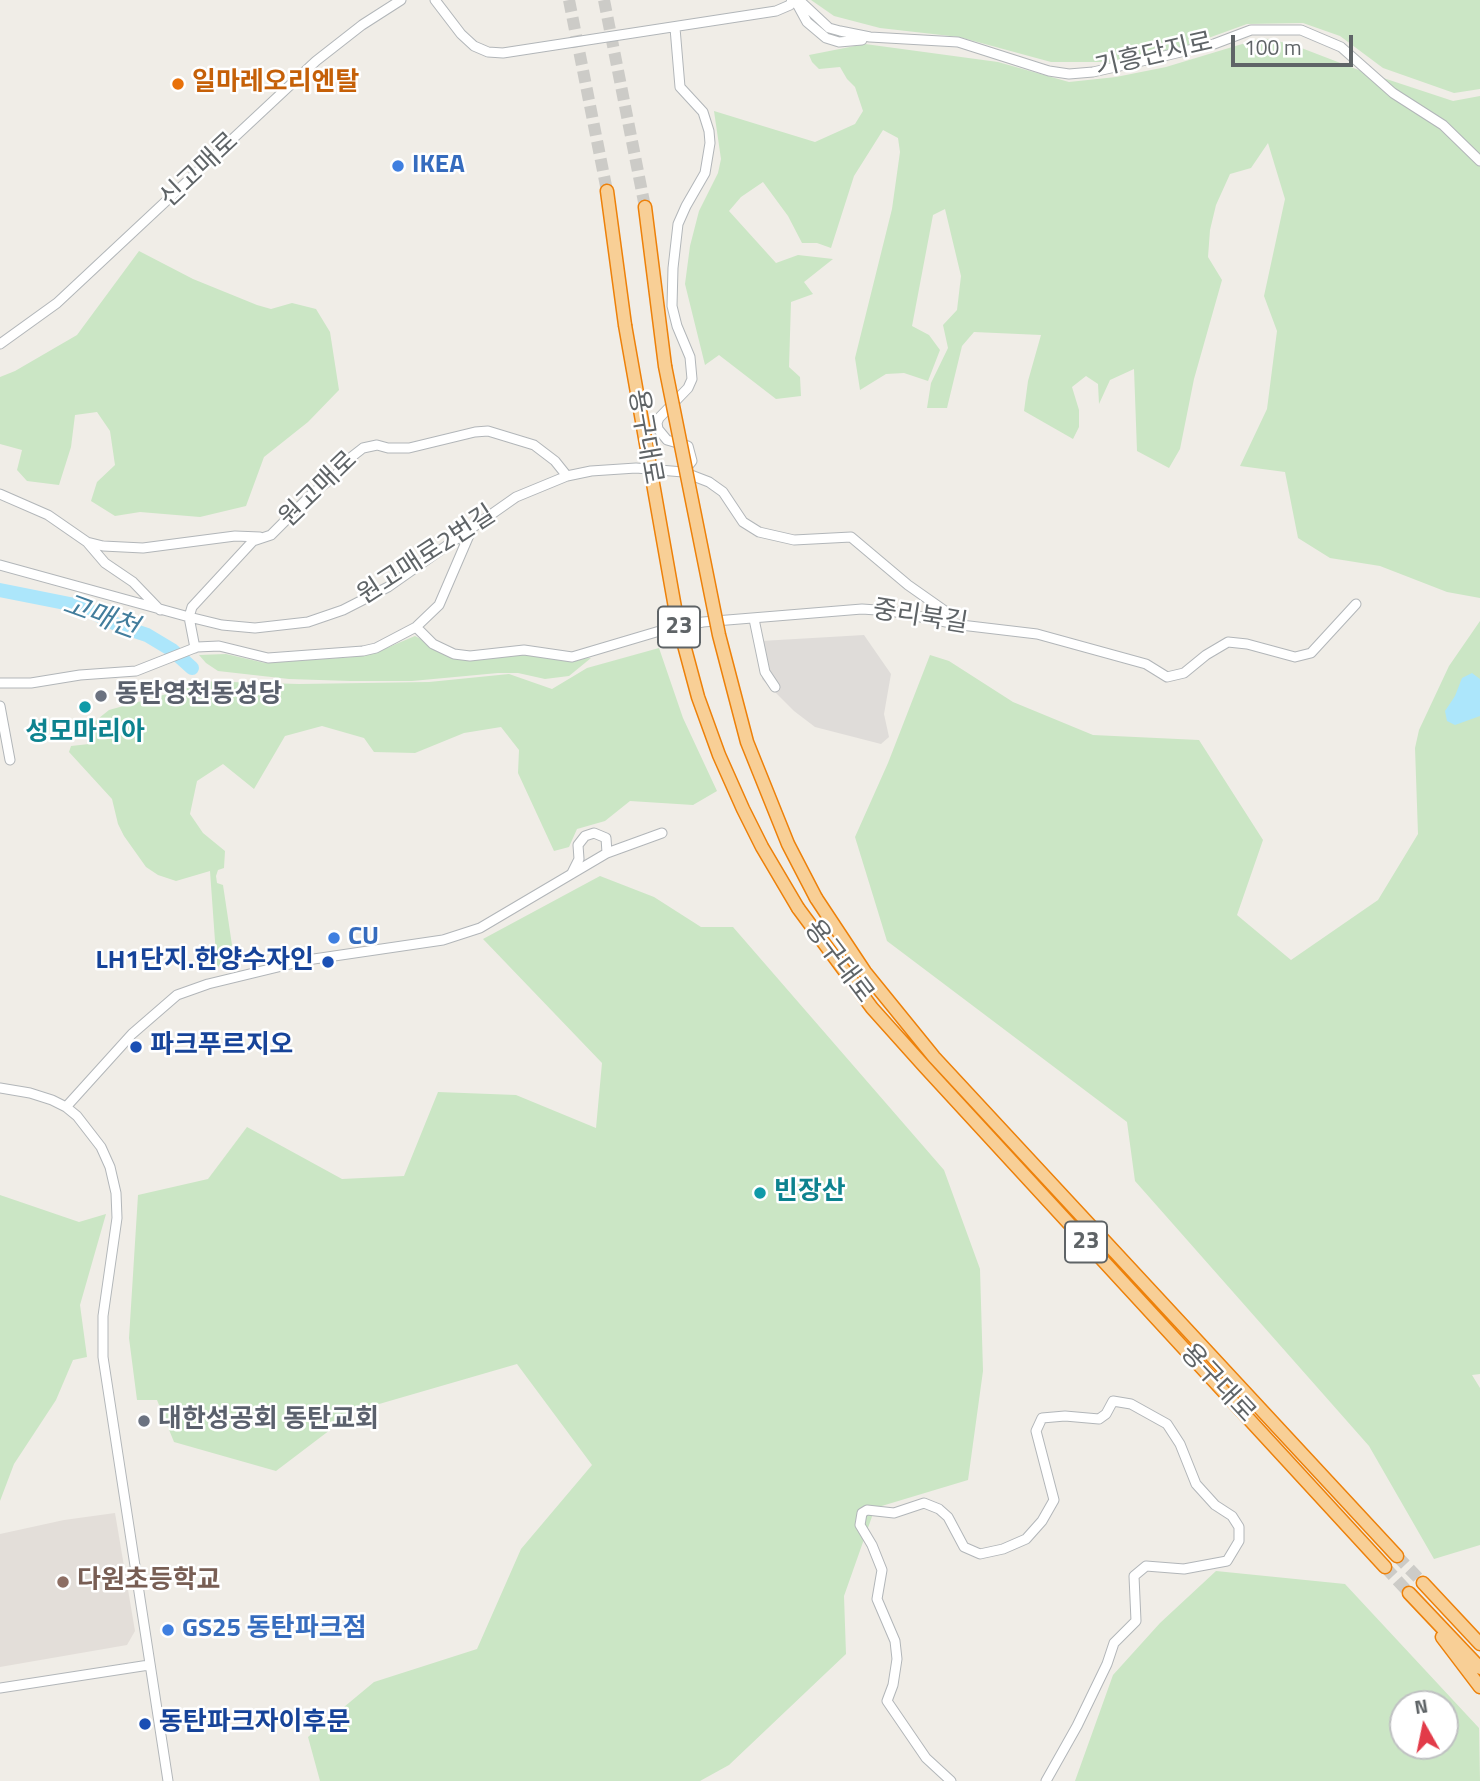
<!DOCTYPE html>
<html>
<head>
<meta charset="utf-8">
<style>
	body { margin:0 }
	#map { position:relative; width:1480px; height:1781px; overflow:hidden; background:#f0ede7; font-family:"Titillium Web",sans-serif }
	canvas { display:block }
	.north { position:absolute; left:1389px; top:1690px; width:70px; height:70px; box-sizing:border-box; background:#fff; border:2px solid #bfc1c2; border-radius:50%; rotate:351deg; font-size:19px; font-weight:700; line-height:28px; text-align:center; color:#5f6467 }
	.north::after { content:''; display:block; margin:auto; width:24px; height:32px; background:#e23b49; clip-path:polygon(50% 0,100% 100%,50% 72%,0 100%) }
	.scale { position:absolute; left:1231px; top:35px; width:122px; height:32px; box-sizing:border-box; border:4px solid #5f6467; border-top:0; padding-left:9px; font-size:21px; line-height:24px; white-space:nowrap; color:#5f6467; -webkit-text-stroke:5px #fff; paint-order:stroke }
</style>
</head>
<body>
<div id="map">
<canvas width="1480" height="1781"></canvas>
<div class="north">N</div>
<div class="scale">100 m</div>
</div>
<script>
const g = document.querySelector('canvas').getContext('2d');
g.lineJoin = 'round';
function fill(path, color) { g.fillStyle = color; g.fill(path, 'evenodd'); }
const toPath = rows => new Path2D(rows.map(r => 'M' + r).join(''));
function stroke(path, color, width, dash) { g.strokeStyle = color; g.lineWidth = width; g.lineCap = dash ? 'butt' : 'round'; g.setLineDash(dash || []); g.stroke(path); }
function drawText(font, color, halo, rows, align = 'center') {
  g.font = font + ' "Titillium Web","Noto Sans KR",sans-serif'; g.lineWidth = 5; g.setLineDash([]); g.textBaseline = 'middle'; g.strokeStyle = halo; g.fillStyle = color; for (const [text, x, y, turn = 0] of rows) {
    g.save(); g.translate(x, y); g.rotate((+turn || 0) * Math.PI / 180); g.textAlign = isNaN(turn) ? turn : align; if (halo) g.strokeText(text, 0, 0); g.fillText(text, 0, 0); g.restore();
  }
}
fill(toPath([
	[864,635,891,674,884,714,889,737,881,744,815,727,794,711,762,679,761,641]
]), '#dfdcd9');
fill(toPath([
	[115,1513,135,1631,127,1645,0,1667,0,1534,64,1520]
]), '#e3ded9');
fill(toPath([
	[811,0,1480,0,1480,89,1454,93,1383,68,1340,36,1303,23,1247,24,1189,45,1115,62,1051,62,959,37,880,28,834,16],
	[1262,38,1291,44,1356,69,1453,101,1480,96,1480,598,1447,592,1380,566,1330,558,1298,538,1285,472,1240,466,1267,409,1277,331,1264,296,1285,199,1268,143,1251,168,1230,174,1216,205,1210,230,1208,257,1222,280,1194,379,1180,449,1169,468,1137,451,1134,369,1110,380,1099,404,1098,384,1086,376,1072,387,1079,410,1079,427,1073,439,1024,411,1028,381,1041,335,974,332,962,346,947,408,927,408,931,383,948,348,943,325,957,310,961,276,945,209,933,215,912,326,929,335,940,350,928,381,904,373,886,374,860,390,855,358,892,209,900,152,898,138,883,130,854,176,831,248,817,243,802,243,788,216,763,182,741,197,729,211,776,263,798,255,833,259,804,282,813,294,791,302,789,367,800,377,801,396,776,399,719,355,705,365,685,284,690,246,699,211,718,173,721,159,714,111,815,142,855,124,863,111,855,87,847,79,840,67,819,69,812,62,809,55,865,44,998,62,1069,82,1116,77,1166,67],
	[139,251,193,279,257,305,271,309,292,303,316,309,330,332,339,390,308,422,264,457,246,506,200,517,140,512,115,516,91,501,97,482,115,465,110,431,97,412,75,415,71,447,59,485,27,481,17,470,22,450,0,444,0,377,15,371,77,335],
	[1480,621,1480,1374,1472,1375,1480,1388,1480,1545,1434,1559,1369,1446,1135,1181,1127,1122,887,941,855,837,888,763,930,655,949,661,1013,702,1093,735,1199,740,1263,840,1237,915,1291,960,1378,900,1418,834,1415,748,1419,730,1449,666],
	[415,636,457,658,516,654,556,659,591,658,569,676,545,679,518,673,498,673,412,681,350,681,289,679,218,671,206,663,199,655,226,654,265,663,353,657,377,652],
	[659,648,683,718,717,791,693,805,630,801,605,821,577,829,569,847,554,851,518,773,519,750,501,727,464,733,415,753,374,752,364,738,322,726,285,736,254,789,223,764,197,781,190,814,203,833,225,851,224,868,218,870,216,876,217,883,223,885,232,945,217,969,210,871,176,881,158,875,146,867,124,836,118,824,112,799,69,752,71,746,89,744,90,733,94,722,109,710,174,692,197,681,299,684,429,682,509,674,552,689,587,668],
	[600,876,654,897,701,927,733,927,944,1170,980,1269,983,1371,968,1480,875,1508,844,1596,846,1654,729,1765,700,1781,320,1781,308,1737,374,1682,477,1649,521,1549,592,1465,517,1364,355,1411,276,1471,174,1442,157,1400,137,1400,129,1338,138,1195,208,1179,247,1127,342,1179,404,1176,438,1092,516,1095,596,1128,602,1063,483,939],
	[0,1195,79,1222,106,1214,80,1305,87,1357,73,1360,56,1400,14,1464,0,1501],
	[1216,1571,1345,1584,1479,1728,1480,1781,1075,1781,1113,1675,1160,1623],
	[1403,1704,1445,1704,1445,1746,1403,1746]
]), '#cbe6c5');
fill(toPath([
	[1472,673,1480,679,1480,716,1455,725,1447,721,1445,711,1455,696,1462,678]
]), '#ace6fb');
stroke(toPath([
	[0,590,80,606,120,626,147,635,172,650,192,668]
]), '#ace6fb', 14);
stroke(toPath([
	[569,0,607,191],
	[604,0,645,207],
	[1397,1556,1423,1583],
	[1385,1567,1409,1593]
]), '#cccbc7', 12, [12, 6]);
const minor = toPath([
	[435,0,461,34,474,46,488,52,503,53,776,11,790,5,792,0],
	[795,0,807,22,826,38,839,42,862,40],
	[799,0,829,28,840,31,870,37,958,42,1049,71,1069,74,1093,72,1160,57,1214,44,1251,30,1301,30,1341,47,1393,93,1443,125,1480,161],
	[675,28,680,87,703,112,709,131,710,143,705,173,686,206,678,224,673,268,672,306,677,326,690,357,692,379,688,388,659,418,657,423,658,429,667,440,688,446,692,461,684,471],
	[0,344,57,303,316,61,362,25,401,0],
	[0,494,48,515,87,542,105,563,133,582,160,610],
	[87,542,103,546,143,548,235,536,260,537],
	[0,565,189,617,192,607,253,541,271,535,312,494,337,474,345,462,363,448,377,445,388,448,409,448,475,432,488,431,534,445,555,461,567,476],
	[754,619,765,672,775,687],
	[416,627,433,644,454,654,470,656,524,650,572,657,663,630,703,622,862,609,891,611,961,625,1037,634,1146,664,1167,677,1184,673,1206,655,1228,642,1247,644,1295,657,1311,653,1356,604],
	[195,648,189,617,222,625,255,628,308,622,343,610,388,587,516,497,567,476,591,471,636,468,683,472,709,482,723,492,743,522,759,532,794,540,851,537,908,585,945,611,944,621],
	[0,683,31,683,80,675,136,671,197,647,219,646,268,658,363,651,376,648,416,627,439,605,473,526],
	[0,706,10,760],
	[572,873,579,859,578,845,585,836,594,833,606,838,607,853],
	[0,1088,30,1093,52,1100,66,1107,77,1116,101,1147,110,1167,116,1193,117,1218,103,1316,103,1357,168,1781],
	[66,1107,132,1034,177,995,208,984,307,960,443,940,480,928,607,853,662,833],
	[0,1688,149,1665],
	[951,1781,926,1758,887,1701,893,1685,897,1659,895,1641,877,1599,882,1570,872,1545,860,1525,862,1513,867,1510,894,1513,924,1503,939,1509,948,1517,964,1547,980,1554,1003,1549,1026,1539,1042,1521,1054,1500,1036,1431,1042,1418,1065,1416,1099,1419,1106,1414,1113,1401,1131,1404,1167,1424,1180,1444,1196,1484,1215,1505,1232,1516,1239,1527,1239,1541,1227,1561,1184,1569,1146,1566,1134,1576,1136,1621,1114,1643,1107,1664,1077,1726,1046,1781]
]);
const highway = toPath([
	[607,191,625,325],
	[645,207,665,366],
	[816,898,865,972,934,1057,1397,1556],
	[798,908,872,1008,924,1066,1385,1567],
	[1423,1583,1480,1644],
	[1409,1593,1480,1668],
	[1442,1637,1480,1687]
]);
stroke(minor, '#b2b6b9', 11);
stroke(highway, '#ed810a', 15);
stroke(minor, '#fff', 9);
stroke(highway, '#f8cf96', 12);
const highwayBridge = toPath([
	[625,325,677,619,698,697,719,755,743,809,762,847,798,908],
	[665,366,719,635,747,742,788,844,816,898]
]);
stroke(highwayBridge, '#ed810a', 15, []);
stroke(highwayBridge, '#f8cf96', 12);
for (const [x, y, r, color] of [
	[178,84,7,"#e8710a"],
	[398,166,7,"#3f7fe0"],
	[101,696,7,"#6b7280"],
	[85,707,7,"#0f9aa8"],
	[334,938,7,"#3f7fe0"],
	[328,962,7,"#1a4fb4"],
	[136,1047,7,"#1a4fb4"],
	[760,1193,7,"#0f9aa8"],
	[144,1421,7,"#6b7280"],
	[63,1582,7,"#8d6e63"],
	[168,1630,7,"#3f7fe0"],
	[145,1724,7,"#1a4fb4"]
]) { const dot = new Path2D(); dot.arc(x, y, r, 0, 2 * Math.PI); g.fillStyle = color; g.fill(dot); stroke(dot, '#fff', 2.5); }
for (const [x, y, w] of [
	[679,627,42],
	[1086,1242,42]
]) { const box = new Path2D(); box.roundRect(x - w / 2, y - 20.5, w, 41, 5); g.fillStyle = '#fff'; g.fill(box); stroke(box, '#5f6467', 2); }
drawText('bold 24px', '#5f6467', null, [
	["23",679,627],
	["23",1086,1242]
]);
drawText('26px', '#5f6467', '#fff', [
	["기흥단지로",1154,56,-13],
	["신고매로",200,171,-43],
	["용구대로",644,437,80],
	["원고매로",319,490,-44],
	["원고매로2번길",427,556,-33],
	["중리북길",920,618,9],
	["용구대로",838,962,53],
	["용구대로",1217,1384,47]
]);
drawText('bold 26px', '#c56008', '#fff', [
	["일마레오리엔탈",192,84]
], 'left');
drawText('bold 26px', '#366cbe', '#fff', [
	["IKEA",412,166],
	["CU",348,938],
	["GS25 동탄파크점",182,1630]
], 'left');
drawText('bold 26px', '#5b616d', '#fff', [
	["동탄영천동성당",115,696],
	["대한성공회 동탄교회",158,1421]
], 'left');
drawText('bold 26px', '#0d838f', '#fff', [
	["성모마리아",85,734],
	["빈장산",774,1193,"left"]
]);
drawText('bold 26px', '#164399', '#fff', [
	["LH1단지.한양수자인",314,962,"right"],
	["파크푸르지오",150,1047],
	["동탄파크자이후문",159,1724]
], 'left');
drawText('bold 26px', '#785e54', '#fff', [
	["다원초등학교",77,1582]
], 'left');
drawText('italic 28px', '#427d9c', '#fff', [
	["고매천",100,618,20]
]);
</script>
</body>
</html>
